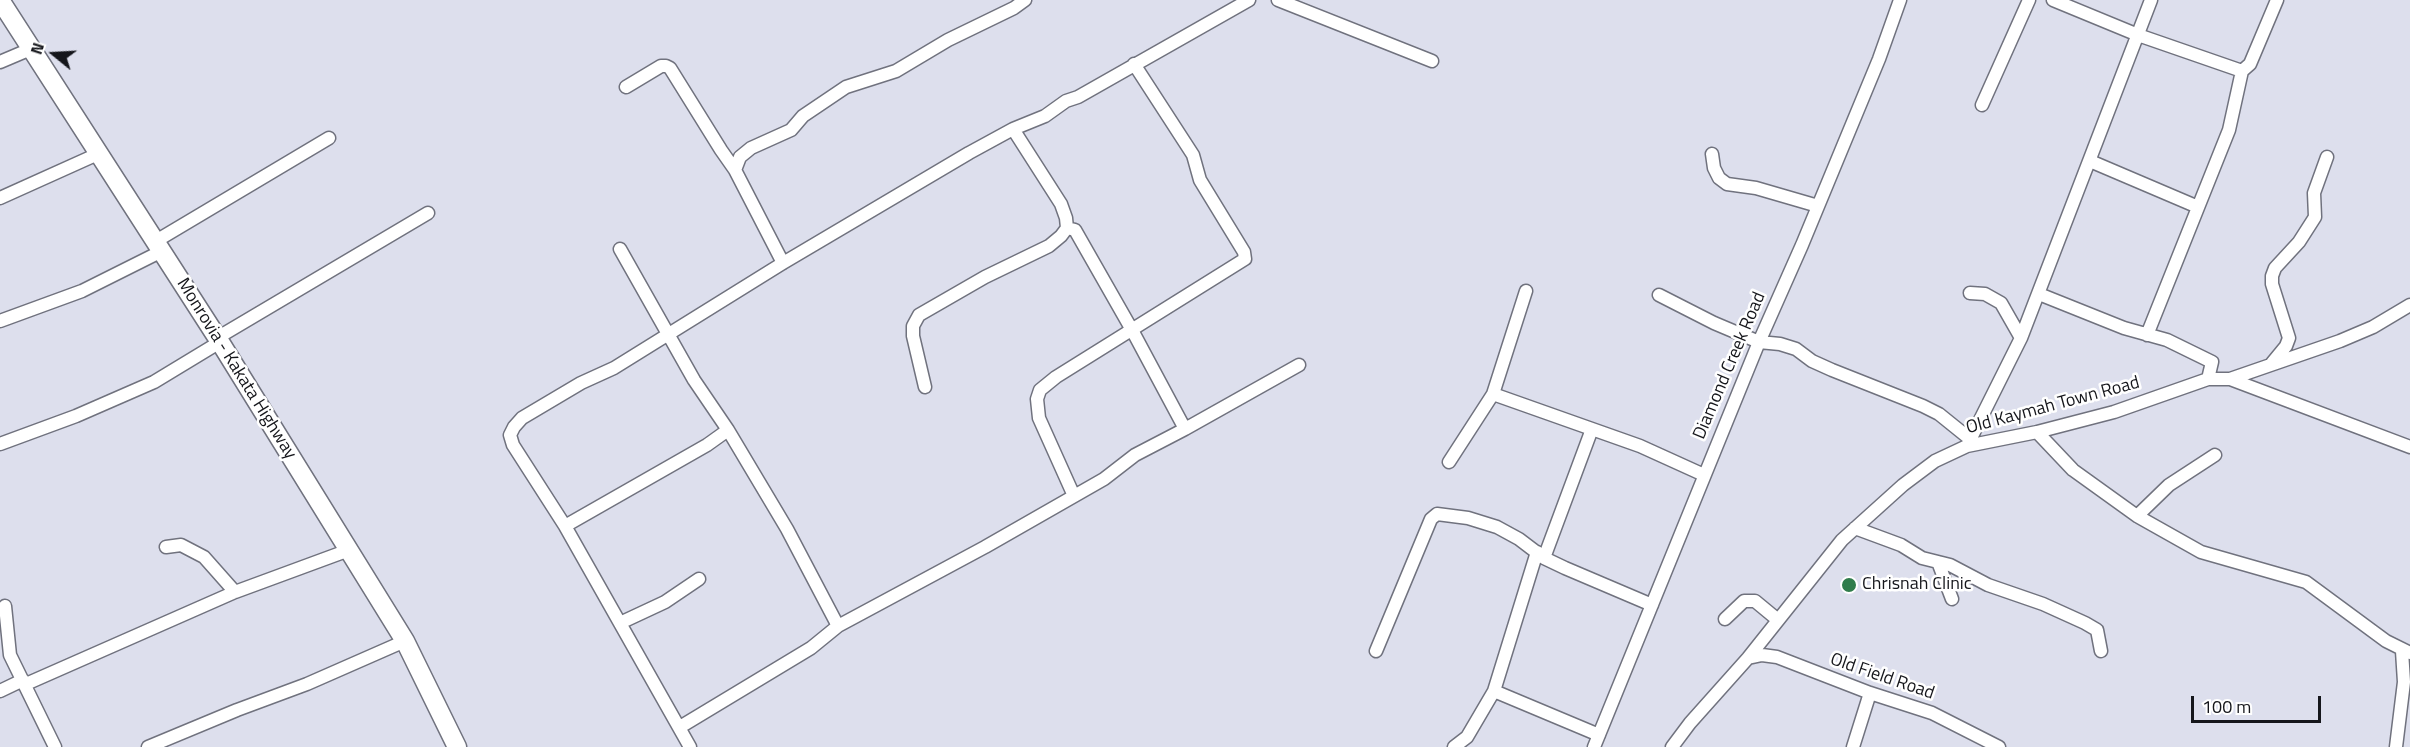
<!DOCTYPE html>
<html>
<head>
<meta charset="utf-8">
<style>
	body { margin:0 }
	#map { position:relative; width:2410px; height:747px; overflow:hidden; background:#dddfed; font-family:"Titillium Web",sans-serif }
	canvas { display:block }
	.north { position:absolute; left:24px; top:24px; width:60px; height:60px; -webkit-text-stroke:4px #fff; paint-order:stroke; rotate:288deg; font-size:16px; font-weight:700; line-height:24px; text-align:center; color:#15161b }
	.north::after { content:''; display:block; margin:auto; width:21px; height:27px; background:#15161b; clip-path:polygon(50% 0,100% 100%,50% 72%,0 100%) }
	.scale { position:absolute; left:2191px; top:696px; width:130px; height:27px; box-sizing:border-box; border:3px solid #15161b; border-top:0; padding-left:8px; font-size:18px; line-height:21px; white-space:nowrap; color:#15161b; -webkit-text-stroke:4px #fff; paint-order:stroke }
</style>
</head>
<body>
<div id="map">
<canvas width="2410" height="747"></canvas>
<div class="north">N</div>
<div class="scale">100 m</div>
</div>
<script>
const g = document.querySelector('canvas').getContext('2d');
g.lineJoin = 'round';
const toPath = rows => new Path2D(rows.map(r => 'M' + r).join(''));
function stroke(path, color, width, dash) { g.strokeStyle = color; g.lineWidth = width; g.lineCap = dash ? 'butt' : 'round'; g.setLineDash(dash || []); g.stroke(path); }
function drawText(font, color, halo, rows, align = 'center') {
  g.font = font + ' "Titillium Web",sans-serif'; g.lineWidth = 5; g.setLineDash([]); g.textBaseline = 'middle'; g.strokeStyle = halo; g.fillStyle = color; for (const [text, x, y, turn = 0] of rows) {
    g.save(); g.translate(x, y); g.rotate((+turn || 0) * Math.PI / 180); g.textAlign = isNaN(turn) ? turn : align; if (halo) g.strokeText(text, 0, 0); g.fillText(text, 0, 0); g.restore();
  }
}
const minor = toPath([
	[1278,0,1432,61],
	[2053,0,2138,35,2242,71,2250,64,2277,0],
	[0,62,33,48],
	[626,87,661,66,666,66,670,68,721,150,735,170],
	[1982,105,2029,0],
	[1712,154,1714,168,1719,178,1727,184,1756,188,1818,206],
	[2090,161,2198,207],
	[0,198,100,153],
	[1067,228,1075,230,1132,330,1185,429],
	[156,241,329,138],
	[620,249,694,380,728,430,787,529,838,626],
	[783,263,735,170,740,157,751,148,791,130,803,116,846,87,896,71,948,40,1014,8,1025,0],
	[1970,293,1985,294,2001,303,2021,338],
	[2039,294,2124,328,2167,340,2212,362,2208,379],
	[1659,295,1714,323,1759,342,1780,344,1796,349,1812,361,1832,370,1923,406,1939,414,1970,439],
	[0,321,82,291,162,251],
	[2147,335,2229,130,2242,71],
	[2272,363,2286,346,2289,338,2272,284,2272,276,2275,268,2299,242,2315,217,2314,193,2327,157],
	[2230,379,2410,447],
	[925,387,913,336,913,326,919,315,985,277,1049,246,1061,236,1067,228,1066,218,1061,204,1013,129],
	[1493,394,1526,291],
	[2037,432,2073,470,2137,516,2201,552,2306,582,2386,641,2410,653],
	[0,444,76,416,154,382,220,342,222,335,428,213],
	[1967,446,2021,338,2151,0],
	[1449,462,1493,394,1640,446,1704,475],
	[1074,496,1039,418,1037,399,1040,390,1056,377,1245,259,1244,252,1200,180,1193,155,1134,64],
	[2137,516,2169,485,2215,455],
	[565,526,707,445,728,430],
	[1855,528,1901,545,1922,558,1950,565,1988,585,2043,604,2085,623,2097,630,2101,651],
	[166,547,181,545,204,557,235,592],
	[1544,558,1592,429],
	[1938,562,1952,599],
	[5,606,10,655,55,747],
	[1725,619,1744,601,1755,601,1778,620],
	[620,623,665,602,699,579],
	[1376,651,1431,519,1437,514,1468,518,1497,527,1519,539,1544,558,1565,568,1652,605],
	[1748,658,1762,655,1777,657,1870,693,1932,713,1999,747],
	[26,684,235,592,349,550],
	[0,691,23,680],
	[1494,691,1599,735],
	[680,727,811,648,838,626,985,547,1104,479,1135,455,1185,429,1299,365],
	[148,747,237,710,307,684,405,641],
	[690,747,565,526,513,445,510,435,514,427,522,418,581,383,614,368,783,263,969,153,1013,129,1045,116,1066,101,1078,97,1249,0],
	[1454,747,1467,737,1494,691,1537,552],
	[1594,747,1759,342,1802,245,1879,59,1900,0],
	[1672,747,1690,723,1748,658,1842,540,1903,485,1935,461,1967,446,2037,432,2114,412,2208,379,2230,379,2340,341,2373,327,2410,305],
	[1853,747,1870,693],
	[2396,747,2404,682,2402,651]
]);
const highway = toPath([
	[0,0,220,342,405,641,457,747]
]);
stroke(minor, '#70727e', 15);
stroke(highway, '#70727e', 21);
stroke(minor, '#fff', 12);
stroke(highway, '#fff', 18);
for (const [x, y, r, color] of [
	[1849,585,8,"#2f7c4b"]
]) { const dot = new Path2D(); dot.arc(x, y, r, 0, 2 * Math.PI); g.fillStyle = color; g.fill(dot); stroke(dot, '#fff', 2); }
drawText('18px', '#15161b', '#fff', [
	["Diamond Creek Road",1730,366,-67],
	["Monrovia - Kakata Highway",236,369,58],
	["Old Kaymah Town Road",2053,406,-15],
	["Old Field Road",1882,677,19]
]);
drawText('18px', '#15161b', '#fff', [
	["Chrisnah Clinic",1862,585]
], 'left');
</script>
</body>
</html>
